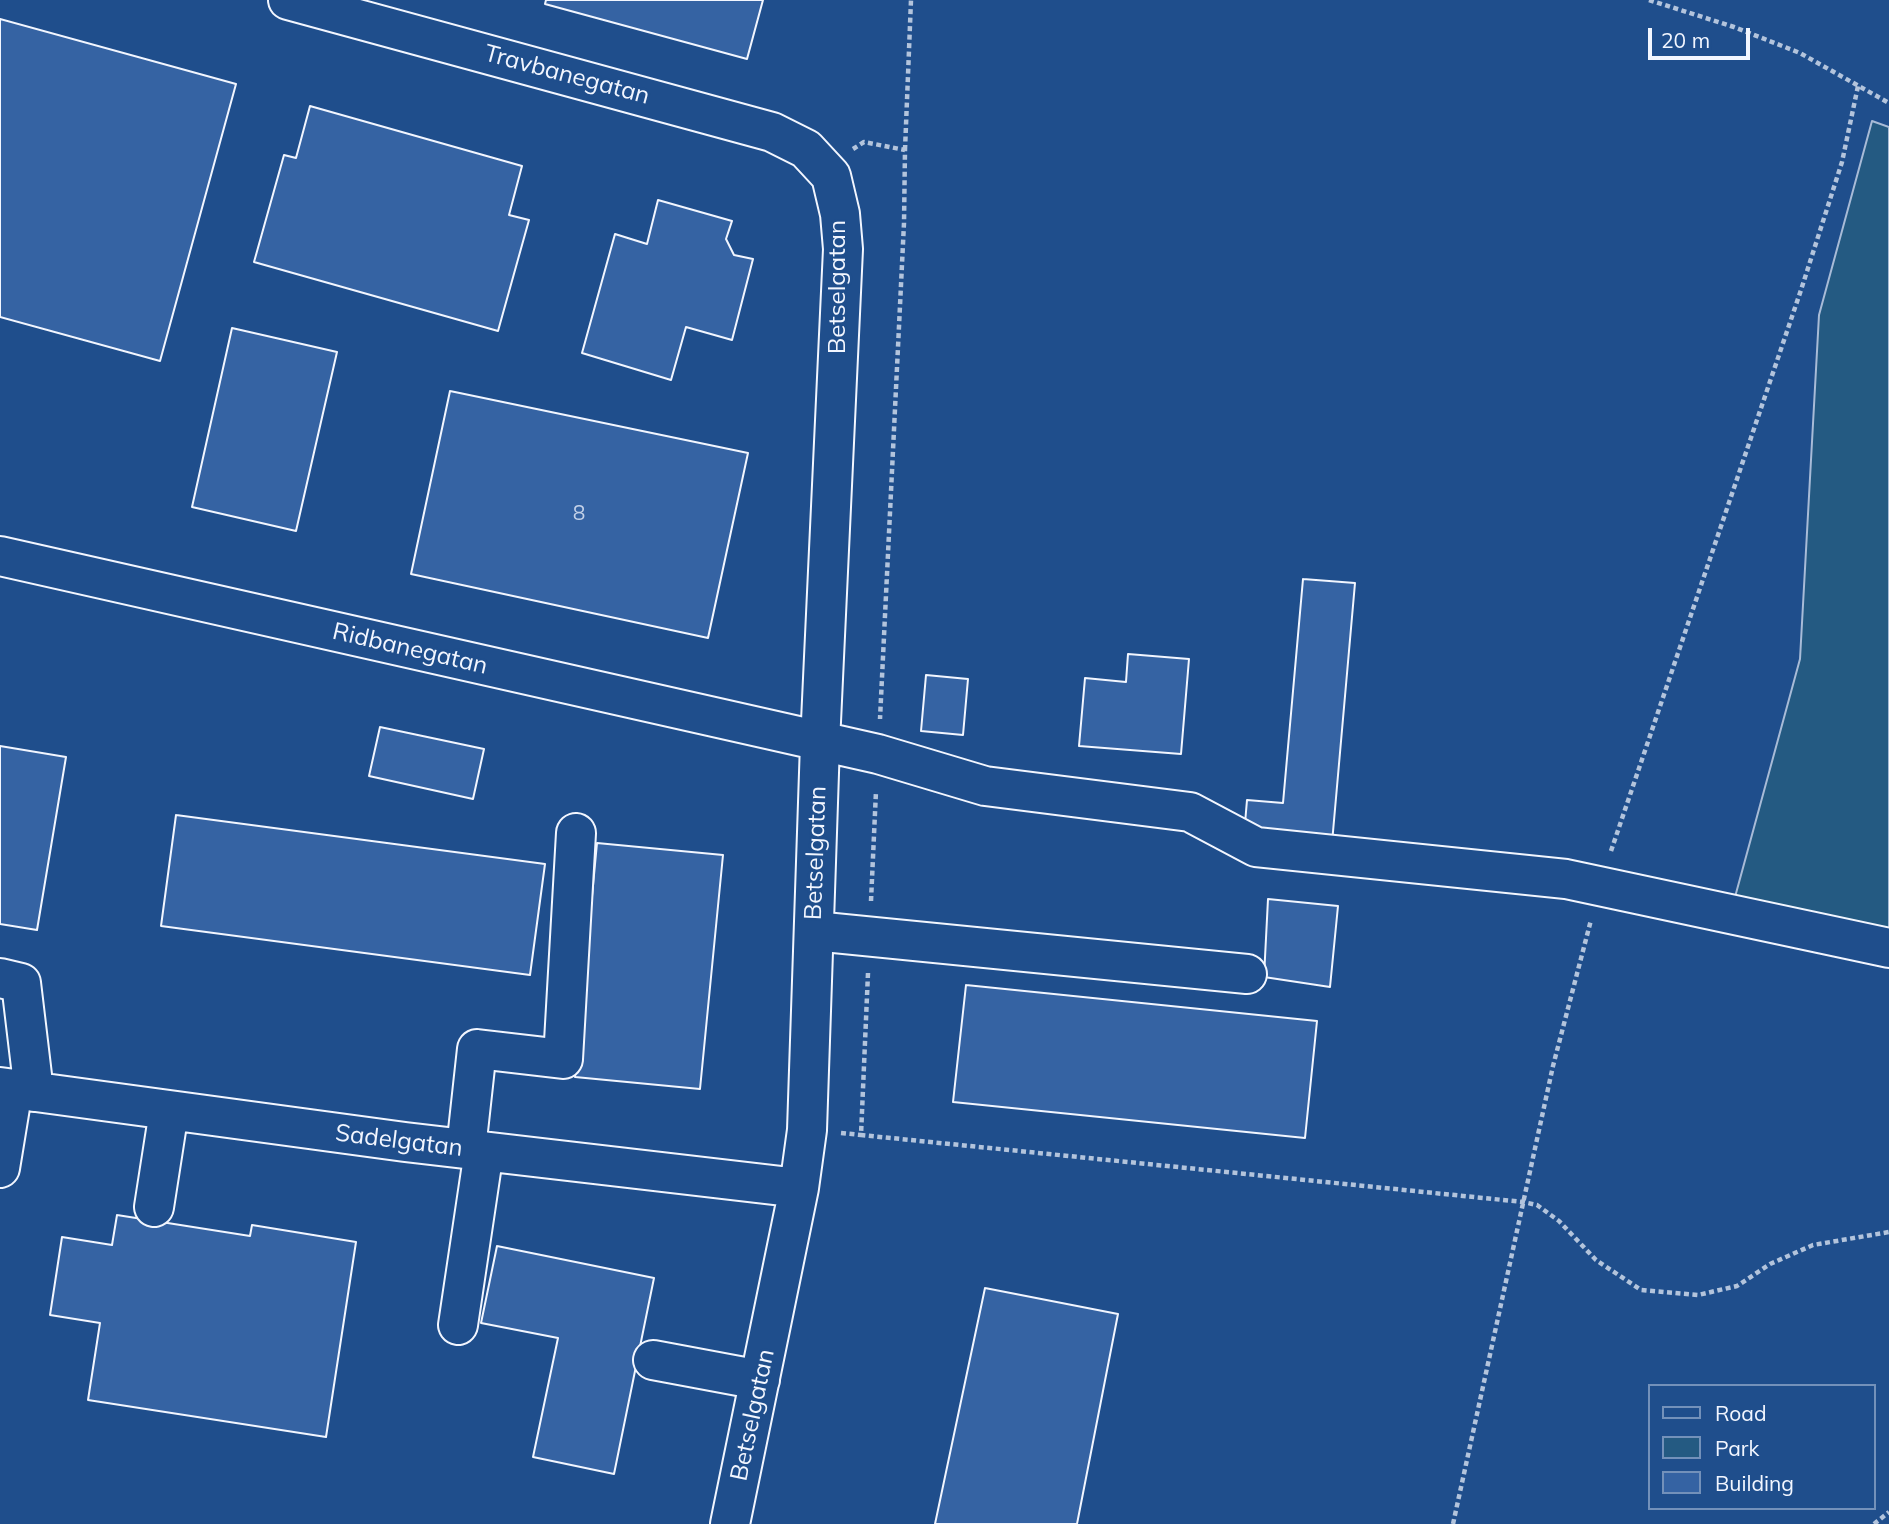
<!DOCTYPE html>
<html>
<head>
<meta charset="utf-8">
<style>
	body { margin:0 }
	#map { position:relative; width:1889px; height:1524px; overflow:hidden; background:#1f4e8c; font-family:Mulish,sans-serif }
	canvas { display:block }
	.legend { position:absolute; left:1648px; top:1384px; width:228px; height:126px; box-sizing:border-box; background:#1f4e8c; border:2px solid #7391ba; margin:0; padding:9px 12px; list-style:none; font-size:21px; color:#f2f6ff }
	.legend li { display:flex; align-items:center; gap:14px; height:35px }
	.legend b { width:35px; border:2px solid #7391ba }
	.scale { position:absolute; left:1648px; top:28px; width:102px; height:32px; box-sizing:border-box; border:4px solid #f2f6ff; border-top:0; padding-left:9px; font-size:21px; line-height:24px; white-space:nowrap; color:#f2f6ff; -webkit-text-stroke:5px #1f4e8c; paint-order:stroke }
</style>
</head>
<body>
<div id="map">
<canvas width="1889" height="1524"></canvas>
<ul class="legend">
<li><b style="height:9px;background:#1f4e8c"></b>Road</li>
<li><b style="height:19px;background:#245a82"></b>Park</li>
<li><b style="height:19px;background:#3563a3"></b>Building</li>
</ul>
<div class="scale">20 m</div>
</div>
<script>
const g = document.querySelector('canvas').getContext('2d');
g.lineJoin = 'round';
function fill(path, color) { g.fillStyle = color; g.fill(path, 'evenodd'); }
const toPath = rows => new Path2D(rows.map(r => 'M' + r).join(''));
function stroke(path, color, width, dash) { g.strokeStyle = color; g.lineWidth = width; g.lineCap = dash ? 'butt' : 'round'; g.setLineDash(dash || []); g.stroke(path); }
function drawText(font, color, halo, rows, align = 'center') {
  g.font = font + ' Mulish,sans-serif'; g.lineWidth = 5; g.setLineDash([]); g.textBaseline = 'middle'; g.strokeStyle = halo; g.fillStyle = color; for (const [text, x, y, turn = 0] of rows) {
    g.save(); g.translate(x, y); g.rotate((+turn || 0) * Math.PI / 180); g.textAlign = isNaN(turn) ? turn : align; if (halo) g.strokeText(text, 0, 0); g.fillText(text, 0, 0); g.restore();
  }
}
const green = toPath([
	[1872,121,1889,127,1889,931,1735,897,1800,659,1819,315,1872,121]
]);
fill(green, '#245a82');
stroke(green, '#a8bbd7', 2);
const building = toPath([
	[546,0,763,0,747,59,545,4,546,0],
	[0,19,236,84,160,361,0,317,0,19],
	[310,106,522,166,509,215,529,220,498,331,254,262,284,155,296,158,310,106],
	[658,200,732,221,726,239,734,255,753,259,732,340,686,327,671,380,582,353,615,234,647,244,658,200],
	[232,328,337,352,296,531,192,507,232,328],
	[450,391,748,453,708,638,411,574,450,391],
	[1303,579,1355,583,1332,843,1244,835,1247,800,1283,803,1303,579],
	[1128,654,1189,659,1181,754,1079,746,1085,678,1126,682,1128,654],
	[926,675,968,679,963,735,921,731,926,675],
	[380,727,484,749,473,799,369,776,380,727],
	[0,746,66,757,37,930,0,924,0,746],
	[176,815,545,864,530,975,161,926,176,815],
	[597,843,723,855,700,1089,575,1077,597,843],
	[1268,899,1338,906,1330,987,1264,977,1268,899],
	[966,985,1317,1021,1305,1138,953,1102,966,985],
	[117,1215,250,1236,252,1225,356,1242,326,1437,88,1400,100,1323,50,1315,62,1237,112,1245,117,1215],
	[497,1246,654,1278,614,1474,533,1457,558,1338,481,1323,497,1246],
	[985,1288,1118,1314,1077,1524,935,1524,985,1288]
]);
fill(building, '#3563a3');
stroke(building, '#f2f6ff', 2);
const minor = toPath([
	[288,0,772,132,806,149,831,176,840,214,843,249,820,743,807,1130,799,1188,730,1524],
	[0,556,878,754,985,786,1190,812,1256,847,1566,879,1889,948],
	[814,931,1247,974],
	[0,978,21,983,34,1092],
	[0,1087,405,1142,799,1188],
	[466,1149,477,1049,563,1059,576,833],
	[0,1168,13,1089],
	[154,1207,169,1111],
	[458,1325,484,1151],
	[653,1360,760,1380]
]);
stroke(minor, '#f2f6ff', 42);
stroke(toPath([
	[1649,0,1734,27,1800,53,1889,103],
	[853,149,864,142,905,150,904,223,880,719],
	[905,150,911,0],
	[1611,851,1801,290,1842,162,1858,86],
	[871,901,876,791],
	[868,973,861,1135,1523,1202,1537,1205,1559,1221,1596,1260,1641,1290,1698,1295,1737,1286,1770,1264,1813,1245,1889,1232],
	[841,1133,861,1135],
	[1453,1524,1553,1066,1591,920],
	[1874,1524,1889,1512]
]), '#b3c4dc', 4.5, [5, 3.5]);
stroke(minor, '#1f4e8c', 38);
drawText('21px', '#c3d1e8', null, [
	["8",579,514]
]);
drawText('24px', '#f2f6ff', '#1f4e8c', [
	["Travbanegatan",567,75,15],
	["Betselgatan",838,287,-90],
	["Ridbanegatan",410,649,13],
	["Betselgatan",816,853,-88],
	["Sadelgatan",399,1141,7],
	["Betselgatan",753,1415,-78]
]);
</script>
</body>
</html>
